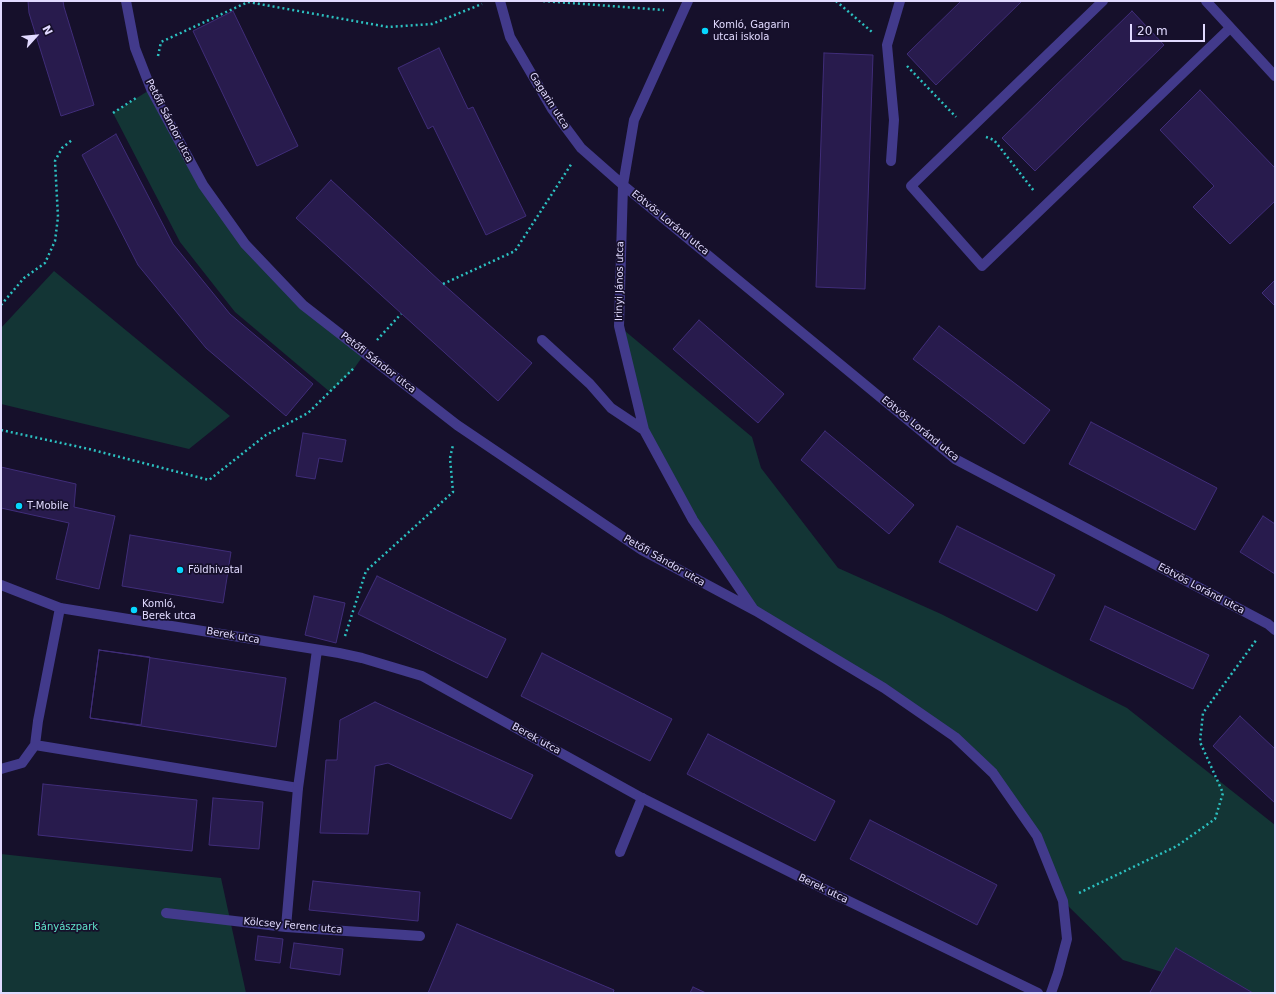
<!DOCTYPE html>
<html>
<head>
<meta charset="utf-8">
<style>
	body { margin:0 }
	#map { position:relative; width:1276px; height:994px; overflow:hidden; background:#16102b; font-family:"DejaVu Sans",sans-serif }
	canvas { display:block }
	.frame { position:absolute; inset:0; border:2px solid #e1daff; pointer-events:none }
	.north { position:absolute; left:16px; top:16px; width:40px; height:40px; -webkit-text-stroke:3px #16102b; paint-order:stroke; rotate:63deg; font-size:11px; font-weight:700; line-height:16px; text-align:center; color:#e1daff }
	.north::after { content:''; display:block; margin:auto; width:14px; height:18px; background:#e1daff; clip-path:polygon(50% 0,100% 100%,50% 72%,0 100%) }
	.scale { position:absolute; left:1130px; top:24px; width:75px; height:18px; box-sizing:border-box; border:2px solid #e1daff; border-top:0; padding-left:5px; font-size:12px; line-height:14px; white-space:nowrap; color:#e1daff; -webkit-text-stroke:3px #16102b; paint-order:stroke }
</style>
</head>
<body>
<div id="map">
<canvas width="1276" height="994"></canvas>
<div class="frame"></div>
<div class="north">N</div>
<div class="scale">20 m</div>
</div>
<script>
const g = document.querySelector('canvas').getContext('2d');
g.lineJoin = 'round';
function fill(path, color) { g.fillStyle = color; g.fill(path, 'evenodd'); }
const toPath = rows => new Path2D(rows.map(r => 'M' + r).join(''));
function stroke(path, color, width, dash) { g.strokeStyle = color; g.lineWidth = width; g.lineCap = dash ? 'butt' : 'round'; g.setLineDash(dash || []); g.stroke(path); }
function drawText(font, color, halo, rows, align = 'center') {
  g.font = font + ' "DejaVu Sans",sans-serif'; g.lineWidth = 3.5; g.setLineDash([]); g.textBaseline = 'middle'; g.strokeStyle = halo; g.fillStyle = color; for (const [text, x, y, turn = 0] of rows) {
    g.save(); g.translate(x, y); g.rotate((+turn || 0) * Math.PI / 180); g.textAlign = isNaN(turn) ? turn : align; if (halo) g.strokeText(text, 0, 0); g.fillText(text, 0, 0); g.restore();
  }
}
fill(toPath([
	[151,89,164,114,245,244,303,305,365,353,353,370,330,392,235,312,180,242,113,113],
	[54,271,230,416,189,449,1,404,1,328],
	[619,326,752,437,761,468,838,568,941,614,1127,708,1275,825,1275,993,1253,993,1176,948,1162,972,1123,960,1063,901,1037,836,993,773,955,737,756,611,693,520,644,430],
	[1,854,221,878,246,993,1,993]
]), '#133535');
const building = toPath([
	[28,1,63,1,64,7,94,105,61,116,29,13,28,1],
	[961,1,1022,1,936,85,907,54,961,1],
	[233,11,298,146,257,166,193,31,233,11],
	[1132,11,1164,45,1035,171,1002,138,1132,11],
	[439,48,468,109,473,107,526,216,486,235,433,126,428,129,398,68,439,48],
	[824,53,873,55,865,289,816,287,824,53],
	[1200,90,1275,168,1275,201,1230,244,1193,207,1214,186,1160,130,1200,90],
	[116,134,173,244,230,314,313,384,286,416,206,348,138,265,82,155,116,134],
	[331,180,443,284,532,363,498,401,296,218,331,180],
	[1275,280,1275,306,1262,293,1275,280],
	[699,320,784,394,758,423,673,349,699,320],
	[939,326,1050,410,1024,444,913,359,939,326],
	[1091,422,1217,488,1195,530,1069,464,1091,422],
	[825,431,914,505,889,534,801,460,825,431],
	[303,433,346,440,342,462,319,458,315,479,296,476,303,433],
	[1,467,76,484,74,507,115,516,99,589,56,579,69,523,1,508,1,467],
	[1263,516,1275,524,1275,574,1240,552,1263,516],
	[957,526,1055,575,1037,611,939,562,957,526],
	[130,535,231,552,223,603,122,586,130,535],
	[377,576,506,639,487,678,358,614,377,576],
	[314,596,345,603,336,643,305,635,314,596],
	[1105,606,1209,655,1193,689,1090,640,1105,606],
	[99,650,286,678,276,747,90,718,99,650],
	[99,650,150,657,141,725,90,718,99,650],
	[542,653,672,719,650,761,521,696,542,653],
	[375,702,533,775,511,819,388,763,375,766,368,834,320,833,326,760,337,760,340,720,375,702],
	[1240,716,1275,749,1275,803,1213,746,1240,716],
	[708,734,835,801,815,841,687,774,708,734],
	[43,784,197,800,192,851,38,835,43,784],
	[213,798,263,802,259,849,209,845,213,798],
	[870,820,997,885,977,925,850,859,870,820],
	[313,881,420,892,418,921,309,910,313,881],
	[457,924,614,990,613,993,428,993,457,924],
	[258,936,283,939,280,963,255,960,258,936],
	[294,943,343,949,340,975,290,968,294,943],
	[1176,948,1253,993,1152,993,1150,992,1176,948],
	[693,987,706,993,690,993,693,987]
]);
fill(building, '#281b4d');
stroke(building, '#402d79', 1);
stroke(toPath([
	[543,1,664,10],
	[836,1,872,32],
	[158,56,161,42,248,2,388,27,432,24,482,4],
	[907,66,956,117],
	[113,113,136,98],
	[986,137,994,140,1034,191],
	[443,284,515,251,572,163],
	[1,305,24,278,45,263,55,241,58,217,55,161,62,148,72,140],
	[377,340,401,314],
	[1,430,89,449,209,480,266,435,308,413,355,367],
	[345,636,366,571,453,492,450,458,453,445],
	[1079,893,1177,846,1215,819,1223,793,1200,742,1203,713,1257,639]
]), '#2cc1c1', 2.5, [2, 3]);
stroke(toPath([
	[1103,1,911,186,982,266,1230,28],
	[891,161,894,120,887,45,900,1],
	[60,608,38,721,35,745,298,788],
	[1,769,22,763,35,745],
	[620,852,642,798]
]), '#423a8b', 10);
stroke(toPath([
	[126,1,135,48,151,89,203,185,245,244,303,305,457,425,642,550,756,611,884,688,955,737,993,773,1037,836,1063,901,1067,939,1058,973,1051,993],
	[500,1,510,37,552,109,581,148,623,185,955,459,1268,624,1275,630],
	[688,1,634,120,623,185,619,326,644,430,693,520,754,610],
	[1206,1,1275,76],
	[542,340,590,384,611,408,644,430],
	[1,585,60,608,339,653,362,658,422,676,642,798,830,892,1038,993],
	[166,913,286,927,420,936],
	[286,927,298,788,317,650]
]), '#423a8b', 10);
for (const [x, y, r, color] of [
	[705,31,4,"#06d7ff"],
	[19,506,4,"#06d7ff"],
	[180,570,4,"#06d7ff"],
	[134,610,4,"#06d7ff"]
]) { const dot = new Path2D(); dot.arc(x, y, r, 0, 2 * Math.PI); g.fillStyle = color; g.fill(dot); stroke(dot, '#16102b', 1.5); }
drawText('10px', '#e1daff', '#16102b', [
	["Komló, Gagarin",713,25],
	["utcai iskola",713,37],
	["T-Mobile",27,506],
	["Földhivatal",188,570],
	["Komló,",142,604],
	["Berek utca",142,616]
], 'left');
drawText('10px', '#e1daff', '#16102b', [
	["Gagarin utca",549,101,57],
	["Petőfi Sándor utca",169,121,63],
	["Eötvös Loránd utca",670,223,39],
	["Irinyi János utca",620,281,-89],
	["Petőfi Sándor utca",378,363,38],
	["Eötvös Loránd utca",920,429,39],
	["Petőfi Sándor utca",664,561,30],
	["Eötvös Loránd utca",1201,589,28],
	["Berek utca",233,636,10],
	["Berek utca",536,739,29],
	["Berek utca",823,889,26],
	["Kölcsey Ferenc utca",293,926,5]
]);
drawText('10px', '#60e5cb', '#16102b', [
	["Bányászpark",66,927]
]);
</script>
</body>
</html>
